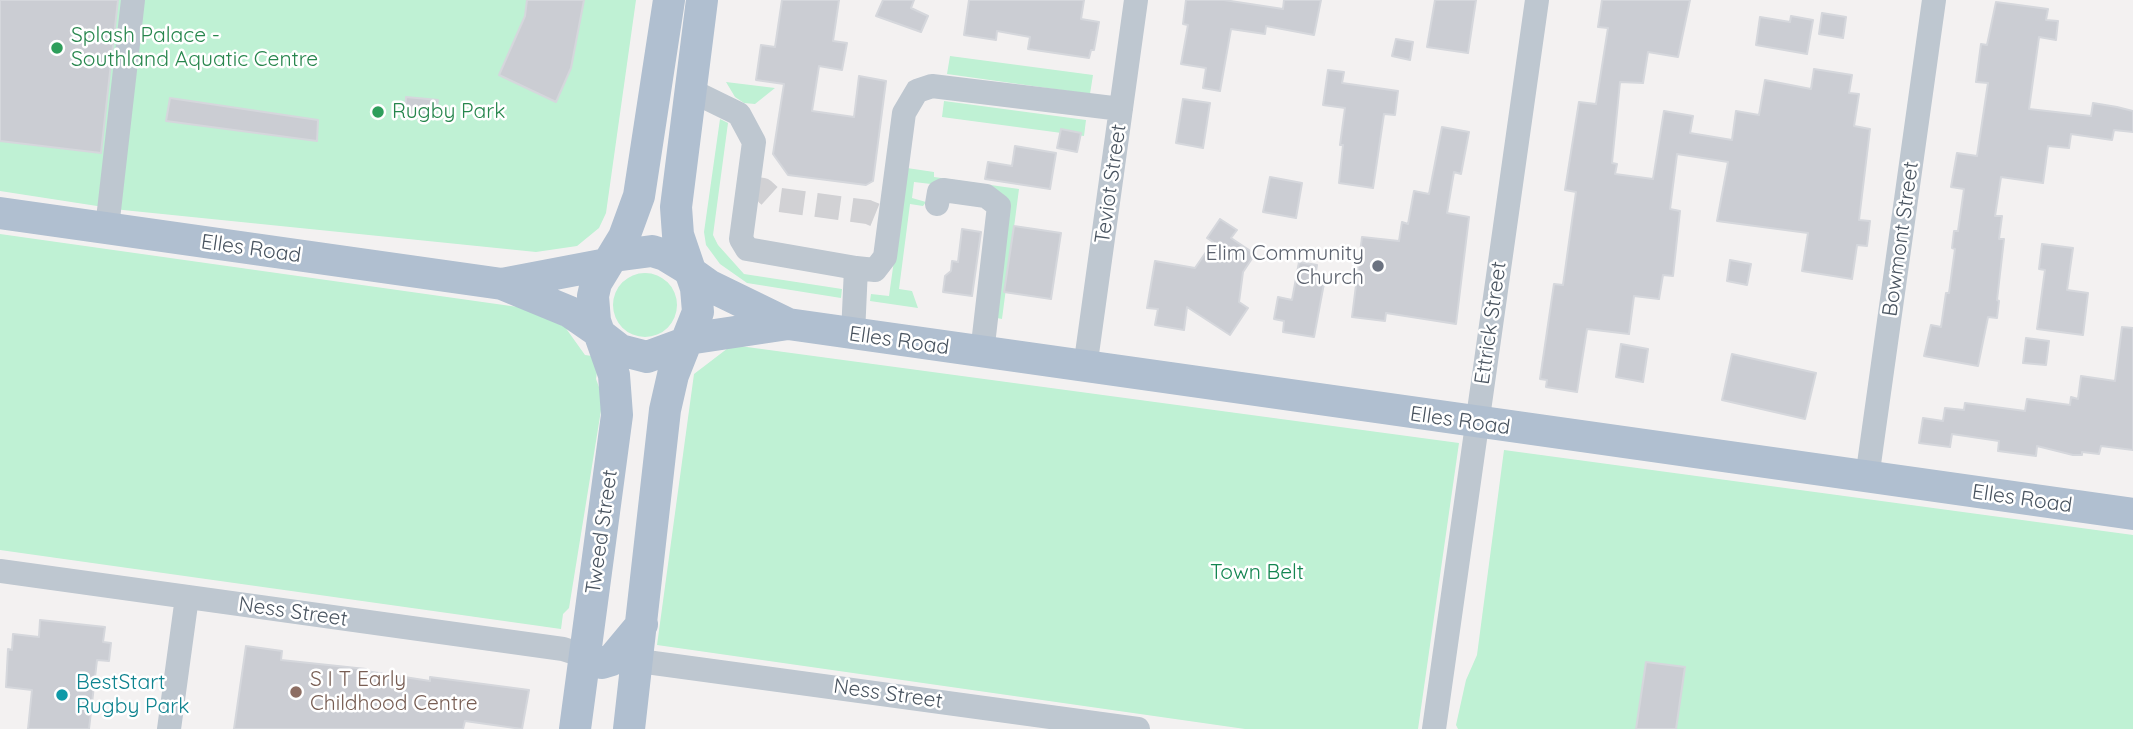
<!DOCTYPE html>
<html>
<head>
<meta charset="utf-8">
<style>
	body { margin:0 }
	canvas { display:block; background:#f3f1f1 }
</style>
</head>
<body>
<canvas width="2133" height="729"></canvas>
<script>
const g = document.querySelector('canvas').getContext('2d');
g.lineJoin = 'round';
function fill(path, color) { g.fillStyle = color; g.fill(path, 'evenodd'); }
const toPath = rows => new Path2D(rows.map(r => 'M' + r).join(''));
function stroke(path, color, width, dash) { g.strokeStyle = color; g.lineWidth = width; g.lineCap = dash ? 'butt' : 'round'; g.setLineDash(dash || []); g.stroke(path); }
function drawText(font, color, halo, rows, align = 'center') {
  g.font = font + ' Quicksand,sans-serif'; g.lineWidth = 5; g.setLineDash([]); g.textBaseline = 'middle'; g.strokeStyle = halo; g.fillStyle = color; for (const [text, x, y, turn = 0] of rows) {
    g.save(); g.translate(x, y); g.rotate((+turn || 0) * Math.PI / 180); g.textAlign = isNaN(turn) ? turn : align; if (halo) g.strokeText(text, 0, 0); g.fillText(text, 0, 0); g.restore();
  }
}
fill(toPath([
	[0,0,636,0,606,213,599,228,577,246,536,252,123,210,0,191],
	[950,56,1093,75,1090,94,947,74],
	[726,82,775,88,755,104,744,103,735,97],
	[944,101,1086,120,1084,136,942,117],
	[720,119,728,123,713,235,718,245,744,274,842,289,841,298,747,283,720,264,706,245,704,232],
	[907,168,934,172,934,177,1019,189,1002,319,992,317,1007,211,982,190,914,182,912,198,926,202,923,206,910,204,899,289,912,291,918,308,870,301,871,294,889,296],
	[0,234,525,308,565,327,585,355,599,357,596,379,603,398,569,608,563,614,561,629,0,550],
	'613 305a32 32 0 1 1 64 0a32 32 0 1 1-64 0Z',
	[732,345,1459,443,1418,729,1245,729,657,645,694,374],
	[1504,450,2133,535,2133,729,1458,729,1456,725,1466,680,1477,655]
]), '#bff1d4');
const building = toPath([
	[0,0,118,0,101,153,0,141,0,0],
	[527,0,584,0,571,68,556,102,499,75,525,16,527,0],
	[782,0,839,0,833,41,847,43,842,70,819,66,812,111,854,117,859,76,886,81,873,181,866,185,788,175,773,154,784,84,756,80,761,45,775,47,782,0],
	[883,0,914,0,911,8,928,16,921,32,876,16,883,0],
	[969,0,1084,0,1081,19,1099,22,1094,50,1091,50,1089,58,1028,49,1030,37,997,31,996,40,964,35,969,0],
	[1186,0,1224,0,1283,9,1284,0,1321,0,1314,35,1266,26,1265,34,1231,29,1220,91,1203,88,1206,68,1181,64,1188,25,1183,24,1186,0],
	[1435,0,1476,0,1468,53,1427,47,1435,0],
	[1602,0,1690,0,1678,57,1648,52,1643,83,1620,82,1612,163,1617,164,1615,174,1653,179,1664,111,1693,116,1690,133,1732,140,1736,111,1759,115,1765,80,1811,89,1814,69,1852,75,1849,93,1859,94,1854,126,1870,129,1859,220,1870,221,1867,246,1857,245,1852,279,1802,271,1808,233,1717,221,1728,162,1677,154,1670,209,1680,211,1673,276,1663,275,1659,299,1634,296,1629,334,1587,329,1577,392,1546,387,1547,380,1540,379,1554,284,1563,285,1576,192,1565,190,1579,102,1596,104,1608,28,1598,27,1602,0],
	[1996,2,2048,9,2046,20,2058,21,2056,40,2039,37,2029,109,2091,116,2093,103,2117,107,2133,111,2133,132,2114,130,2112,140,2071,134,2069,148,2048,146,2043,183,2001,177,1995,216,2002,216,1999,239,2004,239,1997,300,1999,301,1997,318,1988,317,1978,366,1924,356,1931,325,1941,327,1946,293,1949,293,1955,249,1952,248,1954,231,1958,231,1964,189,1951,187,1957,153,1977,156,1988,83,1976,82,1981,44,1987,45,1996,2],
	[1822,13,1846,17,1843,38,1819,34,1822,13],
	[1791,16,1813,20,1807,54,1756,45,1760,17,1790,22,1791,16],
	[1396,39,1413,42,1410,60,1392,56,1396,39],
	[1328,70,1344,72,1342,83,1398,91,1395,115,1384,114,1373,188,1339,183,1343,145,1340,145,1345,108,1323,105,1328,70],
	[406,97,438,100,435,118,405,113,406,97],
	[170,98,318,120,317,141,166,121,170,98],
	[1183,99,1210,103,1203,148,1176,143,1183,99],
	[1442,127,1469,132,1461,174,1454,172,1447,213,1469,217,1456,324,1386,313,1385,321,1352,317,1362,237,1399,241,1402,222,1408,224,1414,191,1429,194,1442,127],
	[1061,129,1081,133,1077,152,1057,148,1061,129],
	[1015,146,1056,153,1050,189,985,179,988,162,1012,166,1015,146],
	[1270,177,1302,183,1296,218,1263,212,1270,177],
	[1220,219,1237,230,1231,238,1255,254,1243,272,1239,302,1248,308,1230,335,1187,307,1184,330,1155,325,1158,309,1147,308,1155,261,1195,268,1213,242,1207,238,1220,219],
	[1014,226,1061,233,1051,299,1004,292,1014,226],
	[962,229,981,232,972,296,943,292,945,276,951,271,952,261,958,262,962,229],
	[2042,244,2073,248,2067,290,2088,293,2083,335,2037,329,2045,270,2039,269,2042,244],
	[1730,260,1751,264,1747,285,1727,281,1730,260],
	[1299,262,1317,265,1315,277,1325,278,1314,337,1283,332,1284,321,1274,319,1278,297,1292,300,1299,262],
	[2122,327,2133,328,2133,450,2101,446,2099,454,2082,452,2082,455,2073,455,2037,446,2036,456,1998,451,1999,441,1952,434,1950,447,1919,443,1923,418,1943,421,1945,408,1964,410,1965,403,2025,411,2027,399,2070,405,2071,397,2078,399,2081,376,2115,381,2122,327],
	[2026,338,2049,341,2046,365,2023,363,2026,338],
	[1621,344,1648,349,1643,382,1616,377,1621,344],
	[1732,354,1816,373,1805,419,1722,400,1732,354],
	[40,620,105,627,103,642,111,643,109,661,97,660,89,729,28,729,32,690,6,687,8,649,12,650,13,634,39,637,40,620],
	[246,646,282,651,281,660,366,669,366,671,430,681,430,677,529,690,522,729,465,721,463,729,234,729,246,646],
	[1646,662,1685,667,1676,729,1636,729,1646,662]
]);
fill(building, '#cbcdd3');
stroke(building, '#d5d7dc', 2);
stroke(toPath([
	[748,188,763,190,773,199,868,212,890,221]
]), '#d1d1d4', 24, [24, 12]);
stroke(toPath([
	[690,90,739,114,754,142,741,239,747,249,856,268,853,334],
	[937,204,939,192,943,190,986,196,999,206,982,353],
	[107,228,133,0],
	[856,268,875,270,885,257,904,113,917,91,932,86,1121,109],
	[1085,368,1136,0],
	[1867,478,1934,0],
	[0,571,563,649,585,656],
	[639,661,1138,729],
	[169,729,187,597],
	[1434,729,1537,0]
]), '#bec7d0', 24);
stroke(toPath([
	[0,213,502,284,570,312,599,332],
	[614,256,652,251,665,255,688,269],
	[689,271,710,286,788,324],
	[502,284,607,264],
	[602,336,620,350,647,357,685,343],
	[688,339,788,324,2133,514],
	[585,656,602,663,612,660,642,624],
	[575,729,617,415,614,375,595,321,593,296,596,283,624,237,639,196,669,0],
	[629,729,665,410,673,375,698,312,696,288,678,235,676,207,702,0]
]), '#b0bfd0', 32);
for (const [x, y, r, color] of [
	[57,48,7,"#2e9e5b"],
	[378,112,7,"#2e9e5b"],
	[1378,266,7,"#6b7280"],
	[296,692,7,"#8d6e63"],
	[62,695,7,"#0f9aa8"]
]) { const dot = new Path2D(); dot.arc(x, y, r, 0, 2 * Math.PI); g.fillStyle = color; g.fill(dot); stroke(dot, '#fff', 2.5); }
drawText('21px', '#27864d', '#fff', [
	["Splash Palace -",71,36],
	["Southland Aquatic Centre",71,60],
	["Rugby Park",392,112]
], 'left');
drawText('21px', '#48535f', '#fff', [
	["Teviot Street",1111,184,-82],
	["Bowmont Street",1901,239,-82],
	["Elles Road",251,249,8],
	["Ettrick Street",1491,323,-82],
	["Elles Road",899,341,8],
	["Elles Road",1460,421,8],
	["Elles Road",2022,499,8],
	["Tweed Street",602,532,-82],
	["Ness Street",293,612,8],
	["Ness Street",888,694,8]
]);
drawText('21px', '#5b616d', '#fff', [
	["Elim Community",1364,254],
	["Church",1364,278]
], 'right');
drawText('21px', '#148551', '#fff', [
	["Town Belt",1257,573]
]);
drawText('21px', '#785e54', '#fff', [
	["S I T Early",310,680],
	["Childhood Centre",310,704]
], 'left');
drawText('21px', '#0d838f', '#fff', [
	["BestStart",76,683],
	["Rugby Park",76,707]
], 'left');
</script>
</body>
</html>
